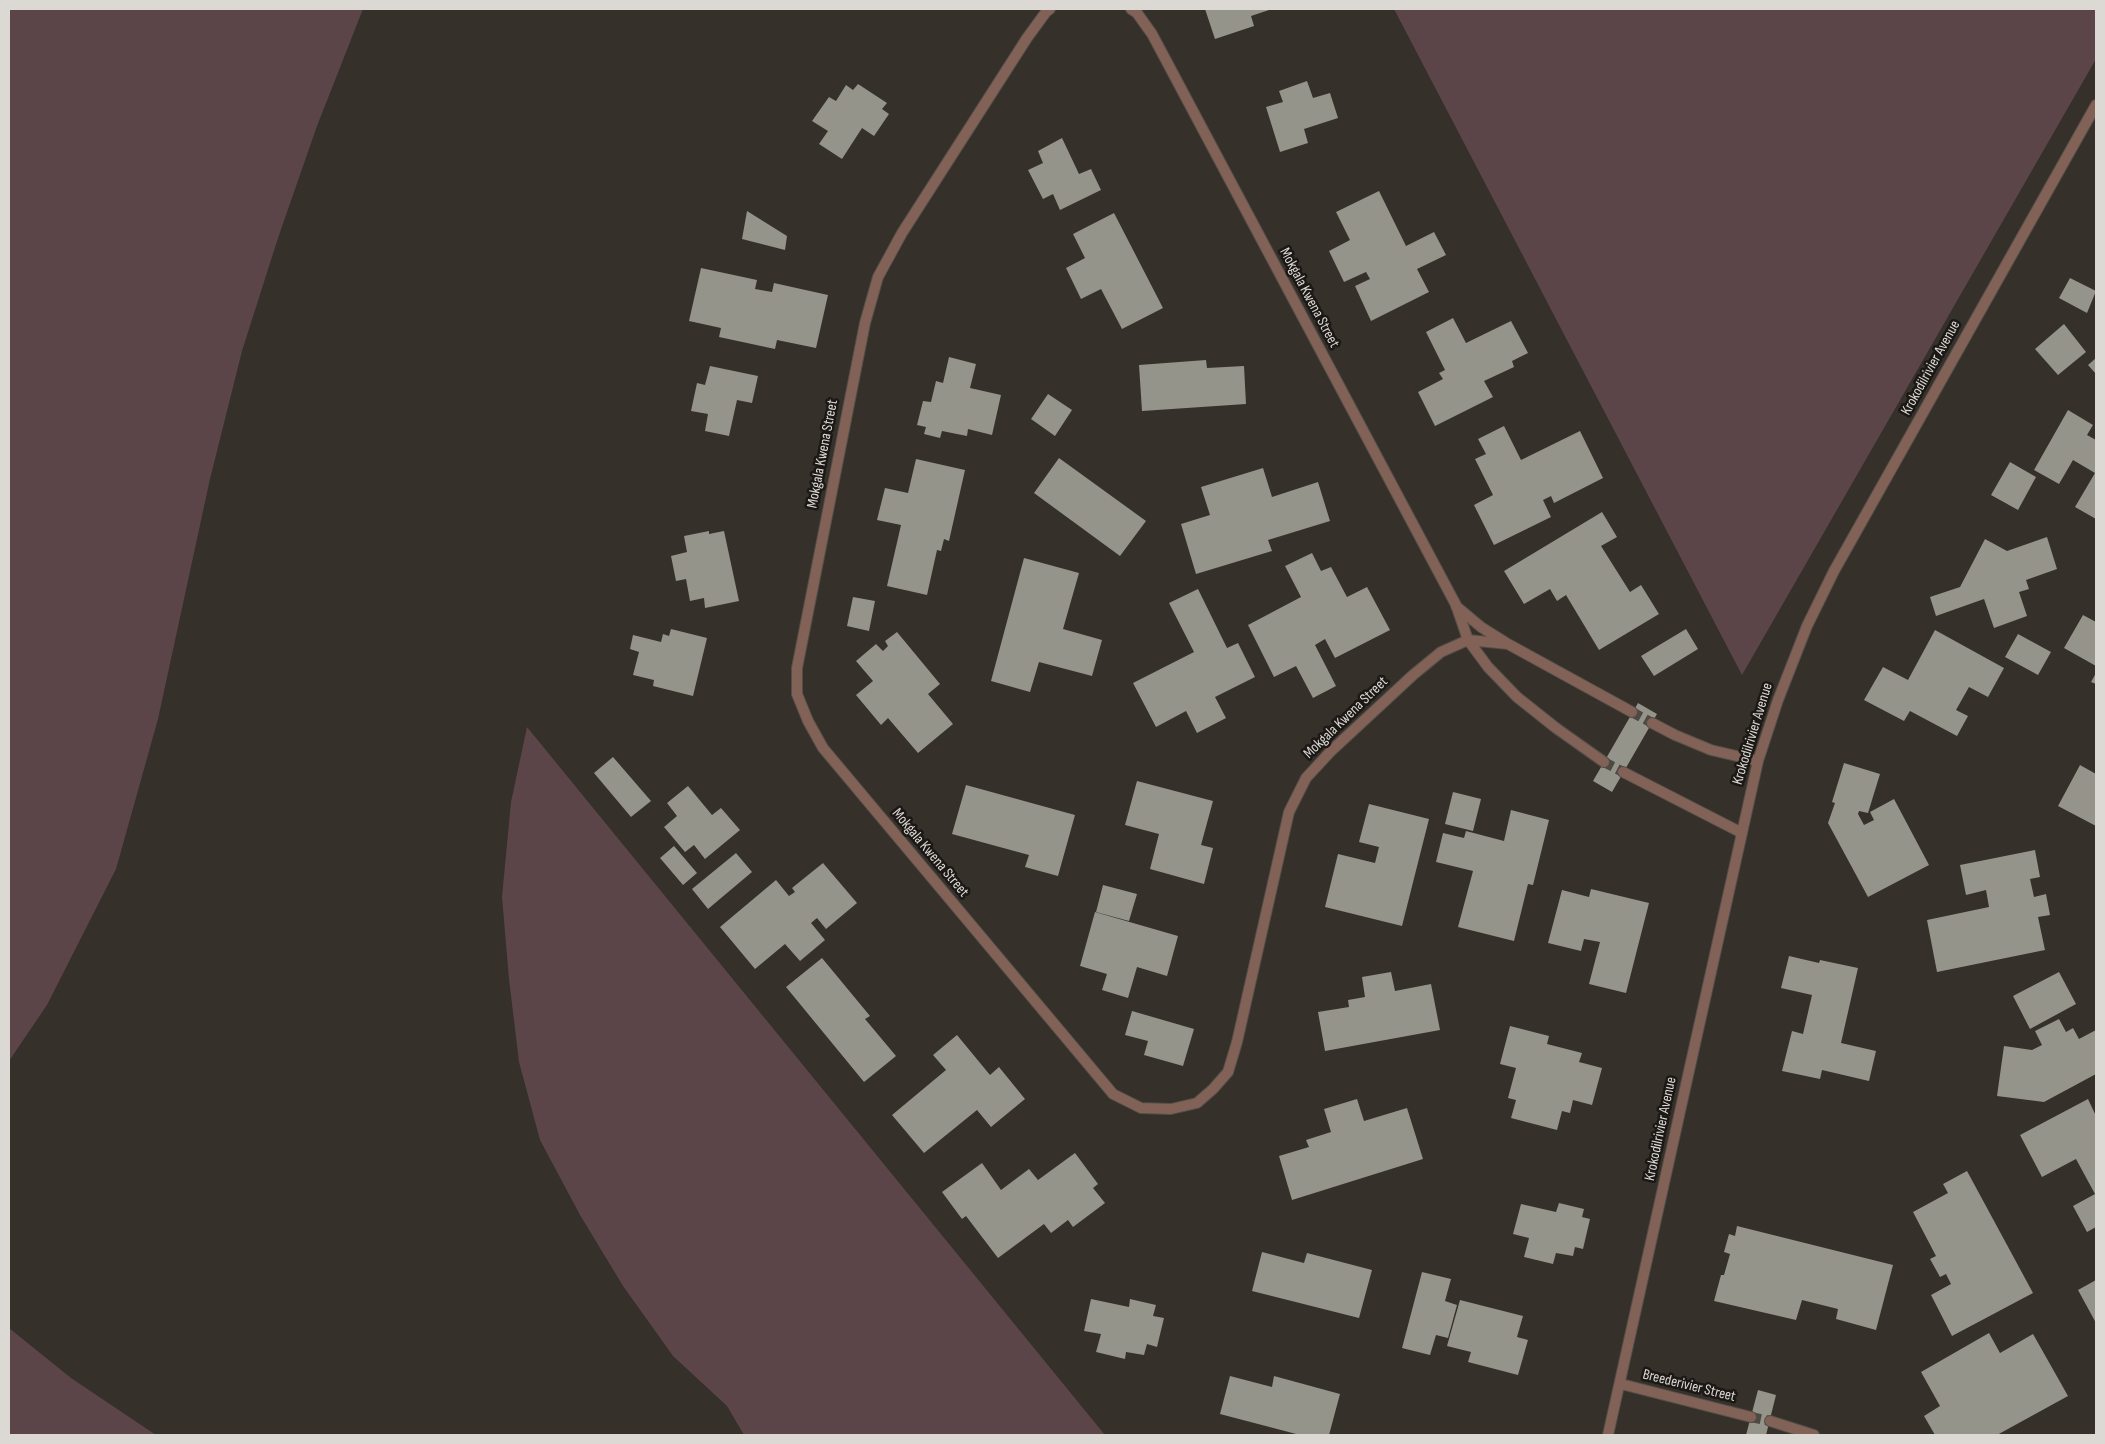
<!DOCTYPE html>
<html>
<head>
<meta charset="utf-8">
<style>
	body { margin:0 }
	#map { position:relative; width:2105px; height:1444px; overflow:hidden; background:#353029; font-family:"Sofia Sans Condensed",sans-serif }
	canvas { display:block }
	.frame { position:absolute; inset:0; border:10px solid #dcd8d4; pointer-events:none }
</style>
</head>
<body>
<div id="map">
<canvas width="2105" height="1444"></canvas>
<div class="frame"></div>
</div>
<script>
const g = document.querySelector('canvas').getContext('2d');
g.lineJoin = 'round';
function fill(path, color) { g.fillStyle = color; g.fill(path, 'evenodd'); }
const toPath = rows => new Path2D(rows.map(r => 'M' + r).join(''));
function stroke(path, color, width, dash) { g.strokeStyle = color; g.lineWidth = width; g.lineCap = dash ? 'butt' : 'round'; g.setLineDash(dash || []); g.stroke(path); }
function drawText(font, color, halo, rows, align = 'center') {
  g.font = font + ' "Sofia Sans Condensed",sans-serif'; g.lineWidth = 5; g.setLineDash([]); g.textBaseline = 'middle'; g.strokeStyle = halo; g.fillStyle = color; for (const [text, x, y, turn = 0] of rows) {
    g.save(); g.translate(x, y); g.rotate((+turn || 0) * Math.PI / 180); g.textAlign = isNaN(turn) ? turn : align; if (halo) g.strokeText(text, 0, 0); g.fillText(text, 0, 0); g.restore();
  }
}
fill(toPath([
	[9,9,363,9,317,126,278,238,242,351,210,479,158,719,116,869,47,1005,9,1061],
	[1394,9,2096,9,2096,59,1742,675],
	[527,727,1105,1435,744,1435,727,1406,673,1356,623,1286,580,1215,540,1140,519,1062,509,979,502,897,511,802],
	[9,1328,71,1378,156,1435,9,1435]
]), '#5b4549');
fill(toPath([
	[1205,9,1272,9,1251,16,1254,26,1215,39],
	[1307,81,1313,98,1330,93,1338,118,1304,129,1308,143,1280,152,1266,107,1283,102,1279,91],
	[858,84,887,103,882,109,889,114,874,136,862,128,842,159,819,144,828,131,812,121,829,97,836,101,846,85,853,90],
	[1062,138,1079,174,1091,169,1101,190,1060,210,1053,194,1043,199,1028,170,1043,163,1038,151],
	[1379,191,1406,246,1434,232,1446,255,1417,269,1429,292,1371,321,1355,286,1370,279,1366,272,1344,282,1329,251,1350,240,1336,212],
	[747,211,787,236,785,250,742,239],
	[1114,213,1163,308,1122,329,1101,289,1081,299,1066,268,1085,258,1073,234],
	[701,268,757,280,755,289,772,292,774,283,828,295,816,348,777,340,775,349,719,337,721,328,689,321],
	[2070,278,2096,291,2087,313,2059,298],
	[1453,318,1466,343,1511,321,1528,353,1512,361,1514,367,1484,381,1493,397,1435,426,1418,392,1443,379,1439,373,1445,370,1426,332],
	[2064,324,2086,352,2058,375,2035,349],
	[949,357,976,364,970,388,1001,395,992,435,968,429,967,436,942,431,940,438,924,434,926,427,917,425,923,401,931,402,936,381,943,383],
	[2096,358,2096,374,2088,365],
	[1206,360,1207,368,1244,366,1246,404,1142,411,1139,365],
	[710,366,758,376,752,403,737,400,729,436,705,431,708,414,691,411,697,383,705,385],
	[1048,394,1072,410,1055,436,1031,419],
	[2068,410,2093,425,2087,435,2096,440,2096,519,2075,507,2095,473,2073,460,2059,484,2034,470],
	[1504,426,1521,460,1580,431,1603,478,1554,503,1551,496,1543,500,1551,517,1494,545,1474,505,1493,495,1475,459,1486,454,1478,439],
	[1059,458,1146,521,1120,556,1034,493],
	[916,459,965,470,949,541,944,539,941,551,937,550,927,595,887,586,901,525,877,520,885,488,908,493],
	[2010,462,2036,477,2018,510,1991,495],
	[1263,468,1272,497,1318,482,1330,521,1268,540,1272,551,1196,574,1181,524,1210,515,1201,487],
	[1602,512,1617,537,1601,546,1630,592,1641,585,1659,614,1599,650,1566,595,1557,601,1550,589,1524,604,1504,571],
	[709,531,709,534,724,531,739,601,705,608,704,598,690,601,686,579,676,581,671,556,687,552,684,536],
	[2047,537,2057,569,2026,580,2029,589,2019,592,2027,616,1994,628,1984,599,1936,616,1930,597,1960,587,1985,539,2007,551],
	[1312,553,1321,571,1331,567,1347,597,1367,587,1390,630,1335,658,1325,639,1315,645,1336,686,1313,698,1296,666,1274,677,1248,625,1301,597,1285,566],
	[1024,558,1079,573,1063,629,1102,640,1092,676,1039,662,1030,692,991,681],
	[1198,589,1227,648,1238,643,1255,677,1215,697,1226,718,1197,733,1186,711,1156,727,1133,683,1194,652,1169,603],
	[853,597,875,601,869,631,847,626],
	[2083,615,2096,622,2096,666,2064,648],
	[671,629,707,638,693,696,653,686,654,680,633,675,639,652,630,649,633,635,661,642,663,634,669,636],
	[1686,629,1698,649,1654,676,1641,656],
	[1935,630,2004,668,1988,697,1969,687,1956,710,1968,716,1957,736,1910,711,1904,721,1864,700,1883,667,1908,680],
	[897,632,940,684,928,694,953,724,918,753,888,718,881,725,856,695,873,681,856,661,876,644,883,651,888,646,885,641],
	[2018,634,2051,652,2038,675,2005,657],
	[2096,673,2096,684,2091,682],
	[1638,703,1657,714,1612,792,1593,781],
	[613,757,651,801,631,817,594,773],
	[1844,763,1880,774,1868,813,1859,811,1858,814,1864,825,1874,820,1870,812,1894,799,1929,865,1868,897,1828,823,1835,803,1832,802],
	[2080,765,2096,774,2096,826,2058,806],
	[1137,781,1213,801,1201,845,1213,848,1204,884,1150,869,1159,834,1125,825],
	[966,785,1075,815,1058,876,1025,867,1029,855,952,834],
	[688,786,712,815,721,808,740,830,705,859,694,845,685,852,664,827,677,816,667,803],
	[1453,792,1481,799,1473,831,1445,824],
	[1369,804,1429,819,1402,926,1325,907,1338,854,1375,863,1379,847,1359,842],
	[1511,810,1549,820,1533,885,1528,884,1514,941,1458,927,1473,871,1436,862,1443,833,1464,838,1466,831,1504,841],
	[674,846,697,873,683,885,660,858],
	[2035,850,2040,877,2030,879,2034,897,2046,894,2050,915,2038,917,2045,950,1937,972,1927,920,1989,907,1986,890,1966,895,1960,865],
	[736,853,752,872,708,909,692,889],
	[823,863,857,903,826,929,817,918,811,923,825,940,800,961,785,944,755,969,720,927,776,880,789,896,795,892,792,888],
	[1103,885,1137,894,1129,921,1096,912],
	[1591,889,1649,903,1626,993,1589,984,1600,942,1584,939,1581,951,1548,943,1562,890,1589,897],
	[1095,912,1178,936,1167,976,1137,967,1128,998,1102,990,1107,974,1080,966],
	[1789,956,1819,963,1820,960,1858,968,1841,1043,1876,1051,1869,1081,1822,1070,1820,1079,1782,1071,1792,1031,1803,1034,1812,995,1781,988],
	[822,958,870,1016,865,1019,896,1056,864,1082,786,987],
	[1391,972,1395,991,1431,984,1440,1030,1325,1051,1318,1012,1349,1007,1348,1000,1365,997,1362,977],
	[2059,972,2076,1004,2030,1029,2013,996],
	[1132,1011,1194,1029,1183,1066,1144,1055,1148,1041,1125,1035],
	[2059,1019,2066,1032,2073,1028,2079,1039,2096,1030,2096,1074,2044,1102,1997,1096,2004,1046,2032,1050,2042,1045,2035,1031],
	[1510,1026,1549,1036,1547,1044,1582,1053,1579,1062,1602,1068,1592,1105,1573,1100,1570,1113,1562,1111,1557,1130,1511,1118,1516,1100,1508,1098,1516,1068,1500,1064],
	[957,1035,990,1075,999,1067,1025,1099,991,1127,977,1110,924,1153,892,1115,946,1070,933,1055],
	[1357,1099,1364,1121,1407,1108,1423,1159,1292,1200,1279,1156,1309,1147,1306,1140,1331,1132,1324,1109],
	[2088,1099,2096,1116,2096,1227,2087,1232,2073,1206,2095,1194,2076,1159,2042,1177,2020,1135],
	[1075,1153,1098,1184,1093,1188,1105,1203,1073,1227,1068,1220,1051,1233,1044,1224,998,1258,966,1216,962,1219,942,1192,982,1163,1001,1190,1029,1169,1038,1180],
	[1967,1171,2033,1293,1952,1336,1931,1295,1951,1284,1946,1274,1940,1277,1930,1259,1936,1256,1913,1212,1948,1193,1943,1184],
	[1559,1203,1584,1209,1582,1217,1590,1219,1583,1249,1575,1247,1573,1256,1556,1253,1553,1264,1524,1257,1529,1238,1513,1234,1521,1204,1556,1212],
	[1737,1226,1893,1265,1876,1330,1836,1319,1838,1309,1802,1300,1796,1320,1714,1301,1721,1275,1724,1275,1730,1254,1724,1252,1729,1234,1735,1236],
	[1262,1252,1304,1263,1307,1253,1372,1270,1359,1318,1252,1291],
	[1422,1272,1451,1279,1445,1301,1457,1305,1448,1338,1436,1335,1430,1355,1402,1348],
	[2096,1280,2096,1323,2078,1290],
	[1091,1299,1129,1307,1130,1299,1156,1305,1153,1316,1164,1318,1157,1347,1147,1344,1144,1355,1126,1352,1125,1359,1096,1352,1101,1334,1084,1331],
	[1460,1300,1523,1316,1517,1337,1528,1340,1518,1375,1468,1362,1471,1352,1447,1346],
	[1989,1333,2000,1353,2033,1334,2068,1396,1997,1435,1935,1435,1924,1416,1940,1406,1921,1372],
	[1230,1376,1272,1387,1274,1376,1340,1394,1329,1435,1300,1435,1220,1414],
	[1758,1390,1776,1395,1766,1435,1746,1435]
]), '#94948a');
stroke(toPath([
	[1632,712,1652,723],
	[1604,762,1623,772],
	[1751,1417,1770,1421]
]), '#4e4943', 10, [10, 5]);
const minor = toPath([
	[1050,9,1046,12,1027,38,902,233,878,277,865,323,797,668,797,694,808,721,823,748,1113,1094,1141,1108,1171,1109,1197,1103,1213,1089,1228,1072,1237,1042,1289,812,1306,778,1331,751,1413,675,1441,652,1468,640,1508,644],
	[1131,9,1137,13,1152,34,1456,605,1468,640,1488,667,1517,697,1556,728,1604,762],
	[1456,606,1481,627,1508,644,1632,712],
	[1652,723,1675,735,1711,750,1758,761],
	[1623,772,1742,833],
	[1621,1384,1751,1417],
	[1770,1421,1814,1435],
	[1608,1435,1758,761,1778,700,1807,626,1834,571,2096,105]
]);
stroke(minor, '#534e48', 12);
stroke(minor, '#826257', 10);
drawText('15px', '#dcd8d4', '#1b1815', [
	["Mokgala Kwena Street",1309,298,62],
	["Krokodilrivier Avenue",1931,368,-61],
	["Mokgala Kwena Street",823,454,-79],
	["Mokgala Kwena Street",1346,718,-44],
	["Krokodilrivier Avenue",1753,734,-73],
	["Mokgala Kwena Street",930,853,50],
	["Krokodilrivier Avenue",1661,1129,-78],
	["Breederivier Street",1689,1386,14]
]);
</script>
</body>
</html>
